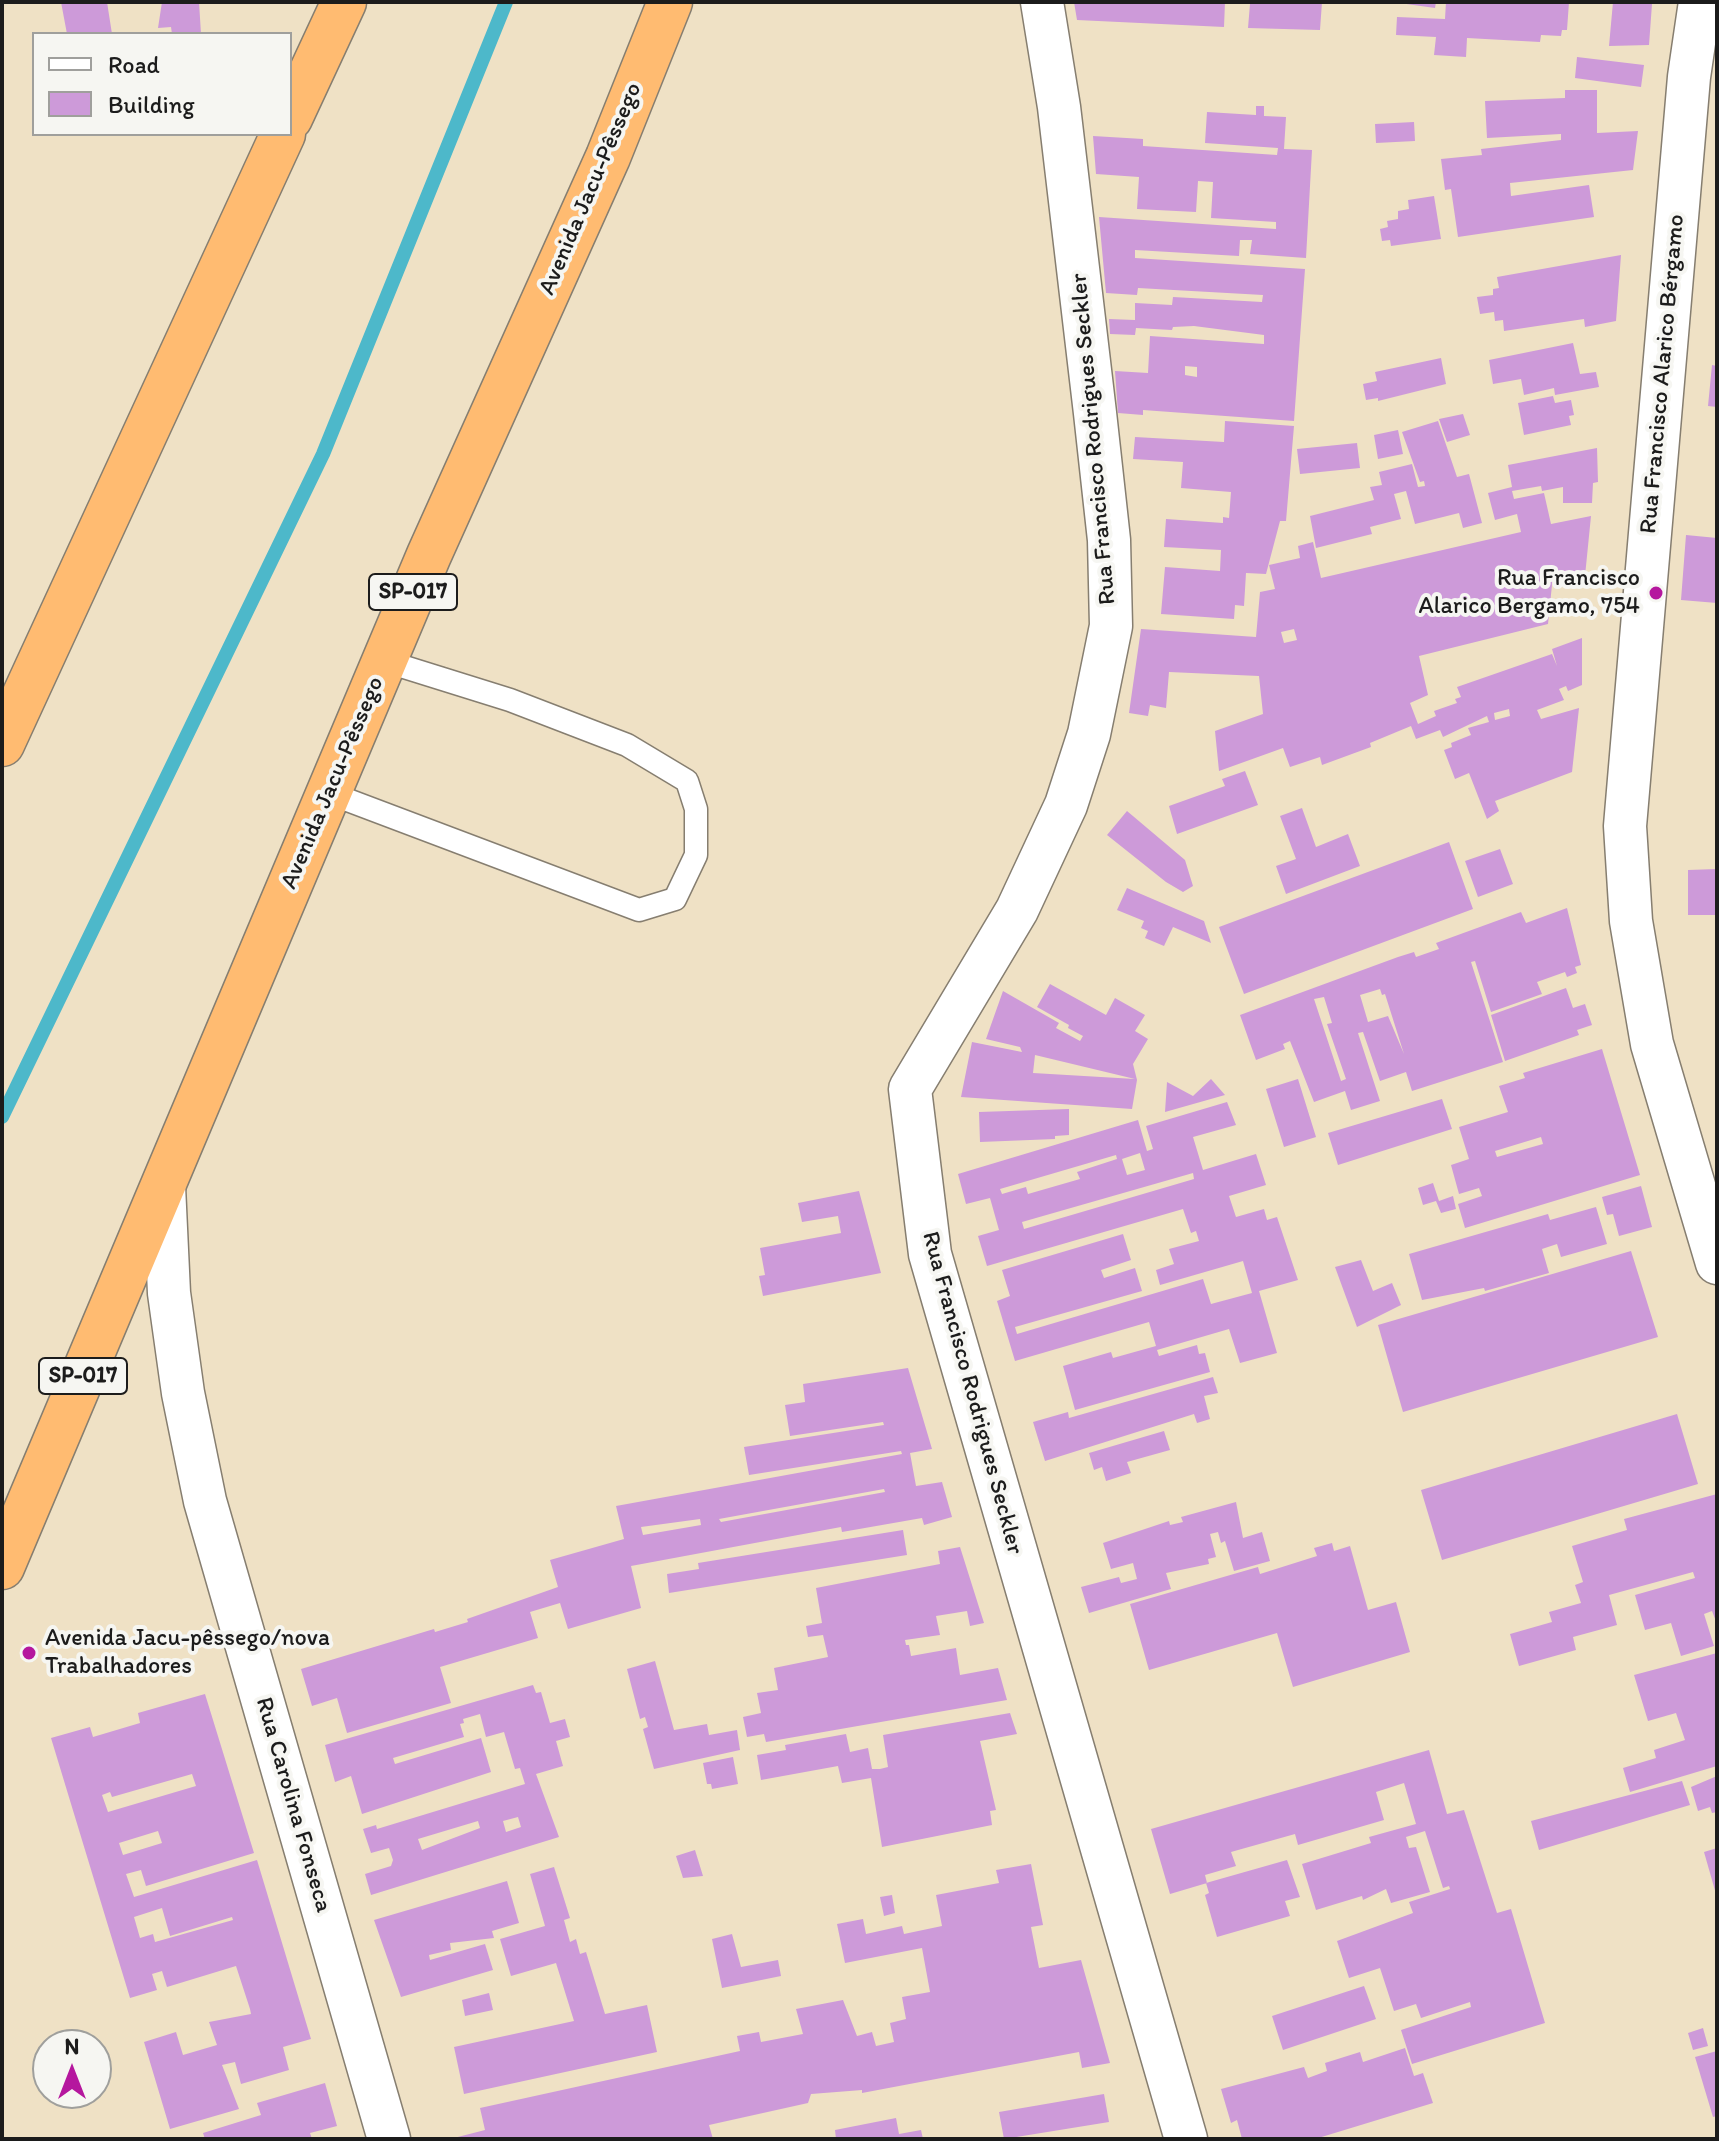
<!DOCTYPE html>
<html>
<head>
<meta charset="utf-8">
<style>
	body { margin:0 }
	#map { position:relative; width:1719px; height:2141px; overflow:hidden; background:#efe1c5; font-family:Itim,sans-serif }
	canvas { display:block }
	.frame { position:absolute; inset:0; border:4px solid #1c1c1c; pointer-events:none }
	.legend { position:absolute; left:32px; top:32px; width:260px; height:104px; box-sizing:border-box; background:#f6f6f2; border:2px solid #9f9f9c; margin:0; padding:10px 14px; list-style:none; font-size:24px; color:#1c1c1c }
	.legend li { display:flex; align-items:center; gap:16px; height:40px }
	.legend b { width:40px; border:2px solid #9f9f9c }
	.north { position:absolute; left:32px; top:2029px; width:80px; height:80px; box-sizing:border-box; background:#f6f6f2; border:2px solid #9f9f9c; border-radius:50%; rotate:0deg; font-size:22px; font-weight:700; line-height:32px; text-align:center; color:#1c1c1c }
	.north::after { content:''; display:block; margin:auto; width:28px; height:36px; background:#b5179e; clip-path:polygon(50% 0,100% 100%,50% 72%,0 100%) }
</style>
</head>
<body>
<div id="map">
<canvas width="1719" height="2141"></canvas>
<div class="frame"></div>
<ul class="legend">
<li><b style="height:10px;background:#fff"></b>Road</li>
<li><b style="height:22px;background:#cd9ad9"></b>Building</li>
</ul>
<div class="north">N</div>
</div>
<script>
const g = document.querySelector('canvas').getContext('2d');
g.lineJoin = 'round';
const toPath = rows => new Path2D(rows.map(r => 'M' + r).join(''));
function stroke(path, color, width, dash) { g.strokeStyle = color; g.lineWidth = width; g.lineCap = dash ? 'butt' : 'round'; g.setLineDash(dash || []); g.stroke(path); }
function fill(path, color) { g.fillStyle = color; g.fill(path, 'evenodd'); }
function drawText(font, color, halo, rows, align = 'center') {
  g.font = font + ' Itim,sans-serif'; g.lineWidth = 8; g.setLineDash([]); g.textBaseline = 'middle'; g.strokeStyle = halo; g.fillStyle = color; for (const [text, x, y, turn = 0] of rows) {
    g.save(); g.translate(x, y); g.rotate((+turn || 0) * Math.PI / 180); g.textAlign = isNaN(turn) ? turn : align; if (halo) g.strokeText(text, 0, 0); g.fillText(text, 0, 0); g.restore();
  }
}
stroke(toPath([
	[2,1117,323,454,506,2]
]), '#4db8ca', 14);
fill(toPath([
	[61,2,107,2,112,34,67,34],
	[162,2,199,2,201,34,172,34,171,27,158,28],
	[1074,2,1225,2,1224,27,1077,20],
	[1322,2,1320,30,1248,28,1250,4],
	[1392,2,1436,2,1435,8],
	[1446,2,1569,2,1567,30,1562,30,1561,36,1541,35,1540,42,1467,38,1466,57,1434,55,1436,37,1396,35,1397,17,1445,19],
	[1613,2,1652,4,1649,45,1609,46],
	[1577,57,1644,65,1641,87,1575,78],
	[1565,90,1597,90,1597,133,1638,131,1633,170,1510,183,1511,196,1589,185,1594,217,1458,237,1451,189,1445,190,1441,159,1482,155,1481,149,1561,140,1561,134,1487,138,1485,101,1565,98],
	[1256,106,1264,106,1264,116,1286,117,1284,149,1312,150,1306,258,1250,254,1252,240,1240,240,1239,256,1135,250,1135,258,1305,269,1294,421,1143,410,1143,415,1118,413,1115,371,1148,373,1150,336,1264,344,1264,335,1194,326,1173,327,1172,330,1136,328,1135,335,1110,334,1109,319,1135,320,1135,303,1172,305,1173,297,1262,302,1263,295,1138,288,1137,295,1106,293,1099,217,1276,229,1276,222,1211,218,1213,182,1198,181,1196,212,1137,209,1139,177,1096,174,1093,136,1143,139,1143,146,1277,155,1278,148,1205,143,1207,112,1256,115],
	[1185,366,1197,367,1197,377,1185,375],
	[1414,122,1415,141,1376,143,1375,124],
	[1434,196,1441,239,1391,246,1390,240,1382,241,1380,229,1388,227,1387,221,1398,219,1398,211,1409,209,1408,200],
	[1621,255,1616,321,1585,327,1584,319,1504,331,1503,320,1495,321,1494,312,1480,314,1477,297,1493,295,1493,289,1499,288,1497,277],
	[1573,343,1580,374,1596,372,1599,387,1555,395,1554,388,1524,395,1521,379,1493,384,1489,360],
	[1441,358,1446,384,1378,401,1378,398,1366,400,1363,384,1377,381,1375,372],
	[1712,365,1717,366,1717,407,1708,406],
	[1553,396,1555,403,1571,400,1574,415,1569,416,1571,425,1524,435,1518,403],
	[1463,414,1470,435,1447,442,1439,419],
	[1225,421,1294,426,1286,521,1280,521,1266,574,1246,573,1244,606,1235,605,1234,619,1161,614,1165,567,1220,571,1221,550,1164,547,1166,519,1223,523,1223,517,1229,518,1231,492,1181,488,1183,462,1133,459,1135,437,1224,442],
	[1438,421,1457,477,1469,474,1482,523,1463,528,1459,513,1415,524,1406,491,1394,494,1401,519,1370,527,1372,534,1316,548,1310,516,1374,500,1370,487,1382,485,1379,472,1412,464,1418,487,1425,486,1424,481,1420,482,1402,432],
	[1398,430,1403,454,1378,459,1374,435],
	[1357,443,1360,468,1300,474,1297,449],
	[1597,448,1598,482,1593,483,1592,503,1563,503,1563,487,1542,491,1541,486,1512,491,1514,499,1544,493,1551,524,1591,516,1585,576,1553,575,1548,624,1419,656,1428,695,1410,703,1418,724,1436,716,1434,711,1457,703,1455,699,1461,697,1457,687,1552,654,1557,666,1552,649,1582,638,1582,685,1568,691,1566,686,1559,689,1564,700,1537,710,1541,719,1579,708,1572,772,1495,801,1499,811,1487,819,1469,773,1455,779,1444,750,1452,747,1451,743,1471,735,1468,728,1489,722,1487,716,1443,737,1440,730,1416,739,1411,726,1370,743,1371,747,1322,765,1320,757,1290,767,1283,748,1219,771,1215,731,1263,714,1259,676,1169,672,1166,708,1150,705,1148,716,1129,713,1141,629,1256,637,1260,592,1275,589,1269,565,1300,558,1298,546,1313,542,1321,578,1521,532,1517,514,1495,520,1488,493,1512,487,1508,465],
	[1294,629,1297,640,1284,643,1281,632],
	[1509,709,1510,716,1495,720,1494,713],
	[1686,535,1717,538,1717,603,1681,600],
	[1245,771,1258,805,1177,834,1169,806,1225,786,1222,779],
	[1302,808,1316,847,1348,834,1360,866,1286,894,1276,866,1296,859,1280,816],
	[1127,811,1185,860,1193,886,1183,892,1166,882,1107,835],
	[1449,842,1473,909,1244,994,1219,927],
	[1500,849,1513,884,1478,897,1465,861],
	[1717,869,1717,915,1688,915,1688,870],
	[1127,888,1204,921,1211,943,1173,927,1164,946,1145,938,1148,931,1141,928,1144,921,1117,910],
	[1567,908,1581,965,1575,967,1577,973,1567,977,1565,972,1537,982,1542,994,1491,1012,1475,961,1471,962,1503,1062,1412,1091,1406,1072,1380,1081,1363,1032,1358,1033,1380,1101,1351,1110,1345,1091,1314,1102,1290,1041,1283,1044,1285,1049,1256,1060,1240,1015,1398,957,1414,952,1416,957,1439,949,1436,943,1521,912,1526,923],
	[1380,989,1382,995,1385,994,1404,1054,1388,1016,1368,1022,1360,995],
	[1324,997,1332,1023,1327,1024,1346,1079,1341,1081,1314,999],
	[1050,984,1106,1015,1115,998,1145,1015,1135,1031,1148,1039,1133,1064,1137,1080,1132,1109,961,1097,972,1042,1022,1052,1020,1047,986,1039,1003,991,1059,1023,1056,1028,1080,1041,1083,1036,1068,1028,1069,1025,1037,1007],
	[1035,1055,1135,1079,1033,1073],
	[1566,988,1573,1008,1585,1004,1592,1025,1577,1030,1579,1035,1505,1061,1491,1015],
	[1602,1049,1640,1175,1465,1228,1458,1204,1482,1196,1479,1188,1459,1194,1451,1165,1469,1159,1459,1127,1508,1112,1499,1086,1525,1078,1523,1073],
	[1541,1137,1543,1144,1497,1157,1495,1151],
	[1211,1079,1225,1095,1165,1112,1167,1082,1193,1096],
	[1298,1079,1316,1137,1284,1147,1266,1089],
	[1442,1099,1452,1129,1338,1165,1328,1133],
	[1227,1102,1236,1125,1193,1137,1203,1170,1256,1154,1266,1185,1229,1196,1236,1217,1264,1209,1267,1220,1277,1217,1298,1280,1259,1291,1277,1353,1240,1363,1229,1329,1157,1350,1159,1356,1197,1345,1199,1354,1205,1353,1210,1372,1075,1410,1063,1366,1111,1352,1113,1358,1156,1346,1149,1322,1015,1361,997,1301,1010,1296,1002,1270,1123,1234,1131,1260,1101,1270,1104,1278,1135,1268,1142,1291,1015,1327,1017,1334,1203,1279,1211,1304,1252,1293,1243,1261,1160,1285,1156,1270,1174,1264,1169,1249,1199,1241,1196,1231,1191,1233,1183,1209,987,1266,978,1236,999,1230,990,1198,966,1204,958,1174,1138,1120,1147,1151,1153,1149,1146,1126],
	[1140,1153,1145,1170,1127,1175,1122,1159],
	[1116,1155,1117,1159,1077,1172,1080,1179,1028,1194,1026,1187,1002,1194,1000,1189],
	[1193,1173,1194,1179,1024,1229,1022,1222],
	[1069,1109,1069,1135,1055,1136,1055,1139,980,1142,979,1112],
	[1433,1183,1439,1201,1453,1196,1456,1209,1441,1213,1436,1201,1423,1205,1418,1188],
	[1641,1186,1652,1227,1619,1236,1613,1214,1607,1215,1602,1197],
	[859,1191,881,1273,763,1296,759,1276,765,1275,760,1248,841,1233,838,1216,802,1222,798,1203],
	[1596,1207,1607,1244,1561,1257,1557,1244,1542,1249,1549,1273,1485,1291,1484,1288,1422,1300,1409,1254,1548,1214,1550,1220],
	[1631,1251,1658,1337,1403,1412,1378,1325],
	[1361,1260,1373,1291,1392,1283,1401,1305,1357,1327,1335,1267],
	[908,1368,932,1449,910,1453,916,1486,942,1482,952,1517,924,1525,922,1518,842,1532,841,1527,631,1566,641,1608,568,1629,560,1603,530,1612,538,1638,440,1667,451,1703,347,1733,337,1698,312,1706,301,1669,434,1629,435,1632,468,1622,467,1619,558,1587,550,1560,624,1539,616,1506,902,1454,901,1451,749,1475,744,1447,884,1425,883,1422,790,1436,785,1405,805,1402,803,1384],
	[884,1489,885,1492,721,1522,719,1519],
	[700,1519,701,1525,643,1535,641,1527],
	[1213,1377,1218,1393,1204,1396,1210,1419,1197,1423,1194,1414,1045,1461,1033,1422,1068,1412,1069,1418],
	[1677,1414,1698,1484,1442,1560,1421,1490],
	[1164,1431,1170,1450,1127,1462,1131,1473,1106,1481,1102,1467,1094,1470,1089,1453],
	[1717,1494,1717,1624,1712,1611,1704,1614,1714,1646,1681,1656,1671,1623,1645,1630,1635,1595,1695,1578,1693,1572,1609,1595,1617,1625,1573,1637,1576,1650,1519,1666,1510,1634,1552,1622,1549,1612,1581,1603,1575,1585,1583,1582,1572,1546,1627,1530,1624,1519],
	[1236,1502,1243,1538,1262,1532,1270,1561,1234,1571,1225,1541,1221,1543,1218,1532,1210,1534,1216,1557,1208,1559,1209,1564,1166,1573,1171,1589,1089,1613,1081,1587,1119,1577,1121,1583,1137,1579,1133,1563,1111,1569,1103,1543,1169,1521,1170,1525,1183,1522,1181,1517],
	[903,1530,907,1555,669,1593,667,1574,699,1569,698,1563],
	[1332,1543,1334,1551,1350,1546,1368,1610,1396,1602,1410,1652,1293,1687,1277,1633,1149,1670,1130,1604,1258,1567,1260,1574,1317,1556,1314,1548],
	[960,1547,984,1623,970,1626,967,1611,936,1616,940,1635,905,1640,906,1645,909,1645,911,1656,956,1648,960,1675,998,1668,1007,1700,766,1742,764,1734,747,1737,743,1717,761,1713,757,1693,778,1690,774,1668,828,1657,823,1635,808,1637,806,1626,822,1623,816,1588,940,1564,938,1551],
	[1717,1653,1717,1766,1630,1792,1623,1768,1656,1758,1654,1750,1685,1740,1676,1713,1648,1721,1634,1675],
	[655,1661,674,1730,707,1724,709,1735,737,1730,740,1750,654,1769,643,1729,648,1727,645,1717,640,1719,627,1669],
	[533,1685,536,1693,541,1692,550,1723,565,1719,570,1737,556,1741,563,1766,536,1774,559,1837,371,1895,365,1874,391,1866,393,1860,389,1848,371,1853,363,1829,376,1825,377,1829,525,1784,520,1768,515,1769,504,1732,486,1737,480,1714,463,1719,464,1723,460,1724,464,1737,393,1758,395,1764,481,1738,491,1772,362,1814,351,1776,335,1782,325,1745],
	[518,1817,521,1827,506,1832,503,1821],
	[478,1821,480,1828,422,1850,418,1839],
	[205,1694,254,1853,146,1886,141,1870,126,1874,134,1897,257,1860,311,2039,283,2047,289,2070,241,2084,235,2062,222,2065,239,2109,170,2129,144,2042,176,2032,183,2055,217,2045,209,2022,251,2014,250,2009,236,1966,167,1987,162,1971,152,1974,157,1990,130,1998,51,1738,90,1727,93,1737,140,1723,138,1713],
	[192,1774,196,1786,108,1812,102,1795,110,1792,112,1797],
	[158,1831,162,1843,123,1855,119,1843],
	[162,1908,170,1936,232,1917,233,1920,155,1942,153,1934,140,1938,134,1917],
	[1010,1713,1017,1734,980,1741,996,1810,990,1811,992,1825,882,1847,871,1778,842,1783,838,1766,761,1780,757,1755,786,1750,785,1745,846,1734,850,1752,868,1748,872,1769,880,1769,888,1767,883,1735],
	[1429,1750,1447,1814,1464,1810,1497,1913,1511,1909,1545,2023,1412,2064,1401,2030,1471,2007,1470,2002,1421,2018,1416,2004,1394,2011,1380,1968,1349,1978,1337,1941,1413,1913,1409,1902,1450,1889,1449,1886,1443,1888,1425,1831,1406,1837,1409,1848,1416,1847,1430,1892,1391,1903,1386,1889,1363,1900,1362,1896,1316,1910,1302,1864,1371,1843,1369,1837,1416,1824,1404,1783,1376,1792,1384,1820,1298,1845,1295,1834,1231,1852,1236,1866,1205,1875,1207,1883,1170,1894,1151,1829],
	[733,1757,738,1784,712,1789,711,1784,707,1784,703,1763],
	[1717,1776,1717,1812,1712,1813,1710,1807,1698,1811,1691,1787],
	[1682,1781,1690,1805,1539,1850,1531,1821],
	[1717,1848,1717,1894,1716,1894,1704,1852],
	[695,1850,703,1876,683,1878,676,1856],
	[1287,1860,1300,1897,1285,1901,1290,1916,1217,1937,1205,1895,1209,1893,1206,1883],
	[1031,1864,1043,1925,1031,1927,1039,1968,1081,1960,1110,2063,1082,2068,1079,2052,862,2093,862,2090,811,2094,808,2103,709,2125,713,2139,450,2139,485,2130,480,2108,740,2051,737,2036,759,2032,761,2042,803,2034,796,2009,843,2000,857,2036,872,2032,876,2046,894,2042,890,2023,906,2019,902,1997,930,1992,922,1948,845,1963,837,1924,863,1919,866,1934,902,1926,904,1934,942,1926,936,1895,999,1883,996,1870],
	[554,1867,570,1918,564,1920,570,1942,576,1939,580,1954,586,1952,605,2014,647,2005,657,2052,464,2094,454,2047,574,2021,556,1963,511,1976,500,1939,545,1926,530,1874],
	[507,1881,519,1923,492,1931,494,1938,450,1943,451,1950,429,1955,430,1960,485,1944,493,1970,401,1997,374,1920],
	[892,1895,895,1913,884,1916,880,1897],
	[732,1934,741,1967,778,1960,781,1976,722,1988,712,1939],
	[1364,1986,1376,2019,1283,2050,1272,2016],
	[489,1993,493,2010,465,2016,462,2000],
	[1703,2028,1708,2046,1693,2050,1688,2033],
	[1405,2048,1414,2076,1423,2073,1433,2103,1315,2139,1242,2139,1237,2120,1231,2123,1221,2089,1304,2067,1308,2078,1327,2071,1325,2063,1360,2052,1363,2062],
	[1717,2051,1717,2116,1713,2117,1695,2057],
	[325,2083,337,2126,310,2133,312,2139,205,2139,203,2133,261,2115,257,2103],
	[1104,2094,1109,2122,1004,2139,999,2112],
	[896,2118,899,2134,921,2130,923,2139,836,2139,835,2130]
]), '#cd9ad9');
const service = toPath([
	[329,793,639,910,675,899,696,855,696,809,687,781,627,745,510,700,385,661]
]);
const minor = toPath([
	[1042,2,1059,107,1095,413,1109,540,1111,626,1089,734,1066,805,1017,910,910,1089,930,1254,1186,2139],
	[1700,2,1689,77,1625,826,1631,921,1652,1044,1717,1263],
	[164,1186,169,1293,183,1393,205,1501,389,2139]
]);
const trunk = toPath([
	[290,118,344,2],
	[2,744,283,134],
	[2,1567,429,555,608,157,670,2]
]);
stroke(service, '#867e70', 25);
stroke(minor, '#867e70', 45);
stroke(trunk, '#867e70', 47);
stroke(service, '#fff', 22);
stroke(minor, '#fff', 42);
stroke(trunk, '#ffbb71', 44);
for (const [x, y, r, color] of [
	[1656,593,8,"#b5179e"],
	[29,1653,8,"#b5179e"]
]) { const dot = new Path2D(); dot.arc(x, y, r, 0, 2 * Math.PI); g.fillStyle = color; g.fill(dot); stroke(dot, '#f6f6f2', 3); }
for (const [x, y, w] of [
	[413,592,88],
	[83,1376,88]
]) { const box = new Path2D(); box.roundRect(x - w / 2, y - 18, w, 36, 6); g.fillStyle = '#f6f6f2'; g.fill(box); stroke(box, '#1c1c1c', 2); }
drawText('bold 22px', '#1c1c1c', null, [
	["SP-017",413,592],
	["SP-017",83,1376]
]);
drawText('24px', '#1c1c1c', '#f6f6f2', [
	["Avenida Jacu-Pêssego",591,189,-67],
	["Rua Francisco Alarico Bérgamo",1663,374,-85],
	["Rua Francisco Rodrigues Seckler",1094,439,-95],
	["Avenida Jacu-Pêssego",333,783,-67],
	["Rua Francisco Rodrigues Seckler",972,1393,75],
	["Rua Carolina Fonseca",293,1805,74]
]);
drawText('24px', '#1c1c1c', '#f6f6f2', [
	["Rua Francisco",1640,579],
	["Alarico Bergamo, 754",1640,607],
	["Avenida Jacu-pêssego/nova",45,1639,"left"],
	["Trabalhadores",45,1667,"left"]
], 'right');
</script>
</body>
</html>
